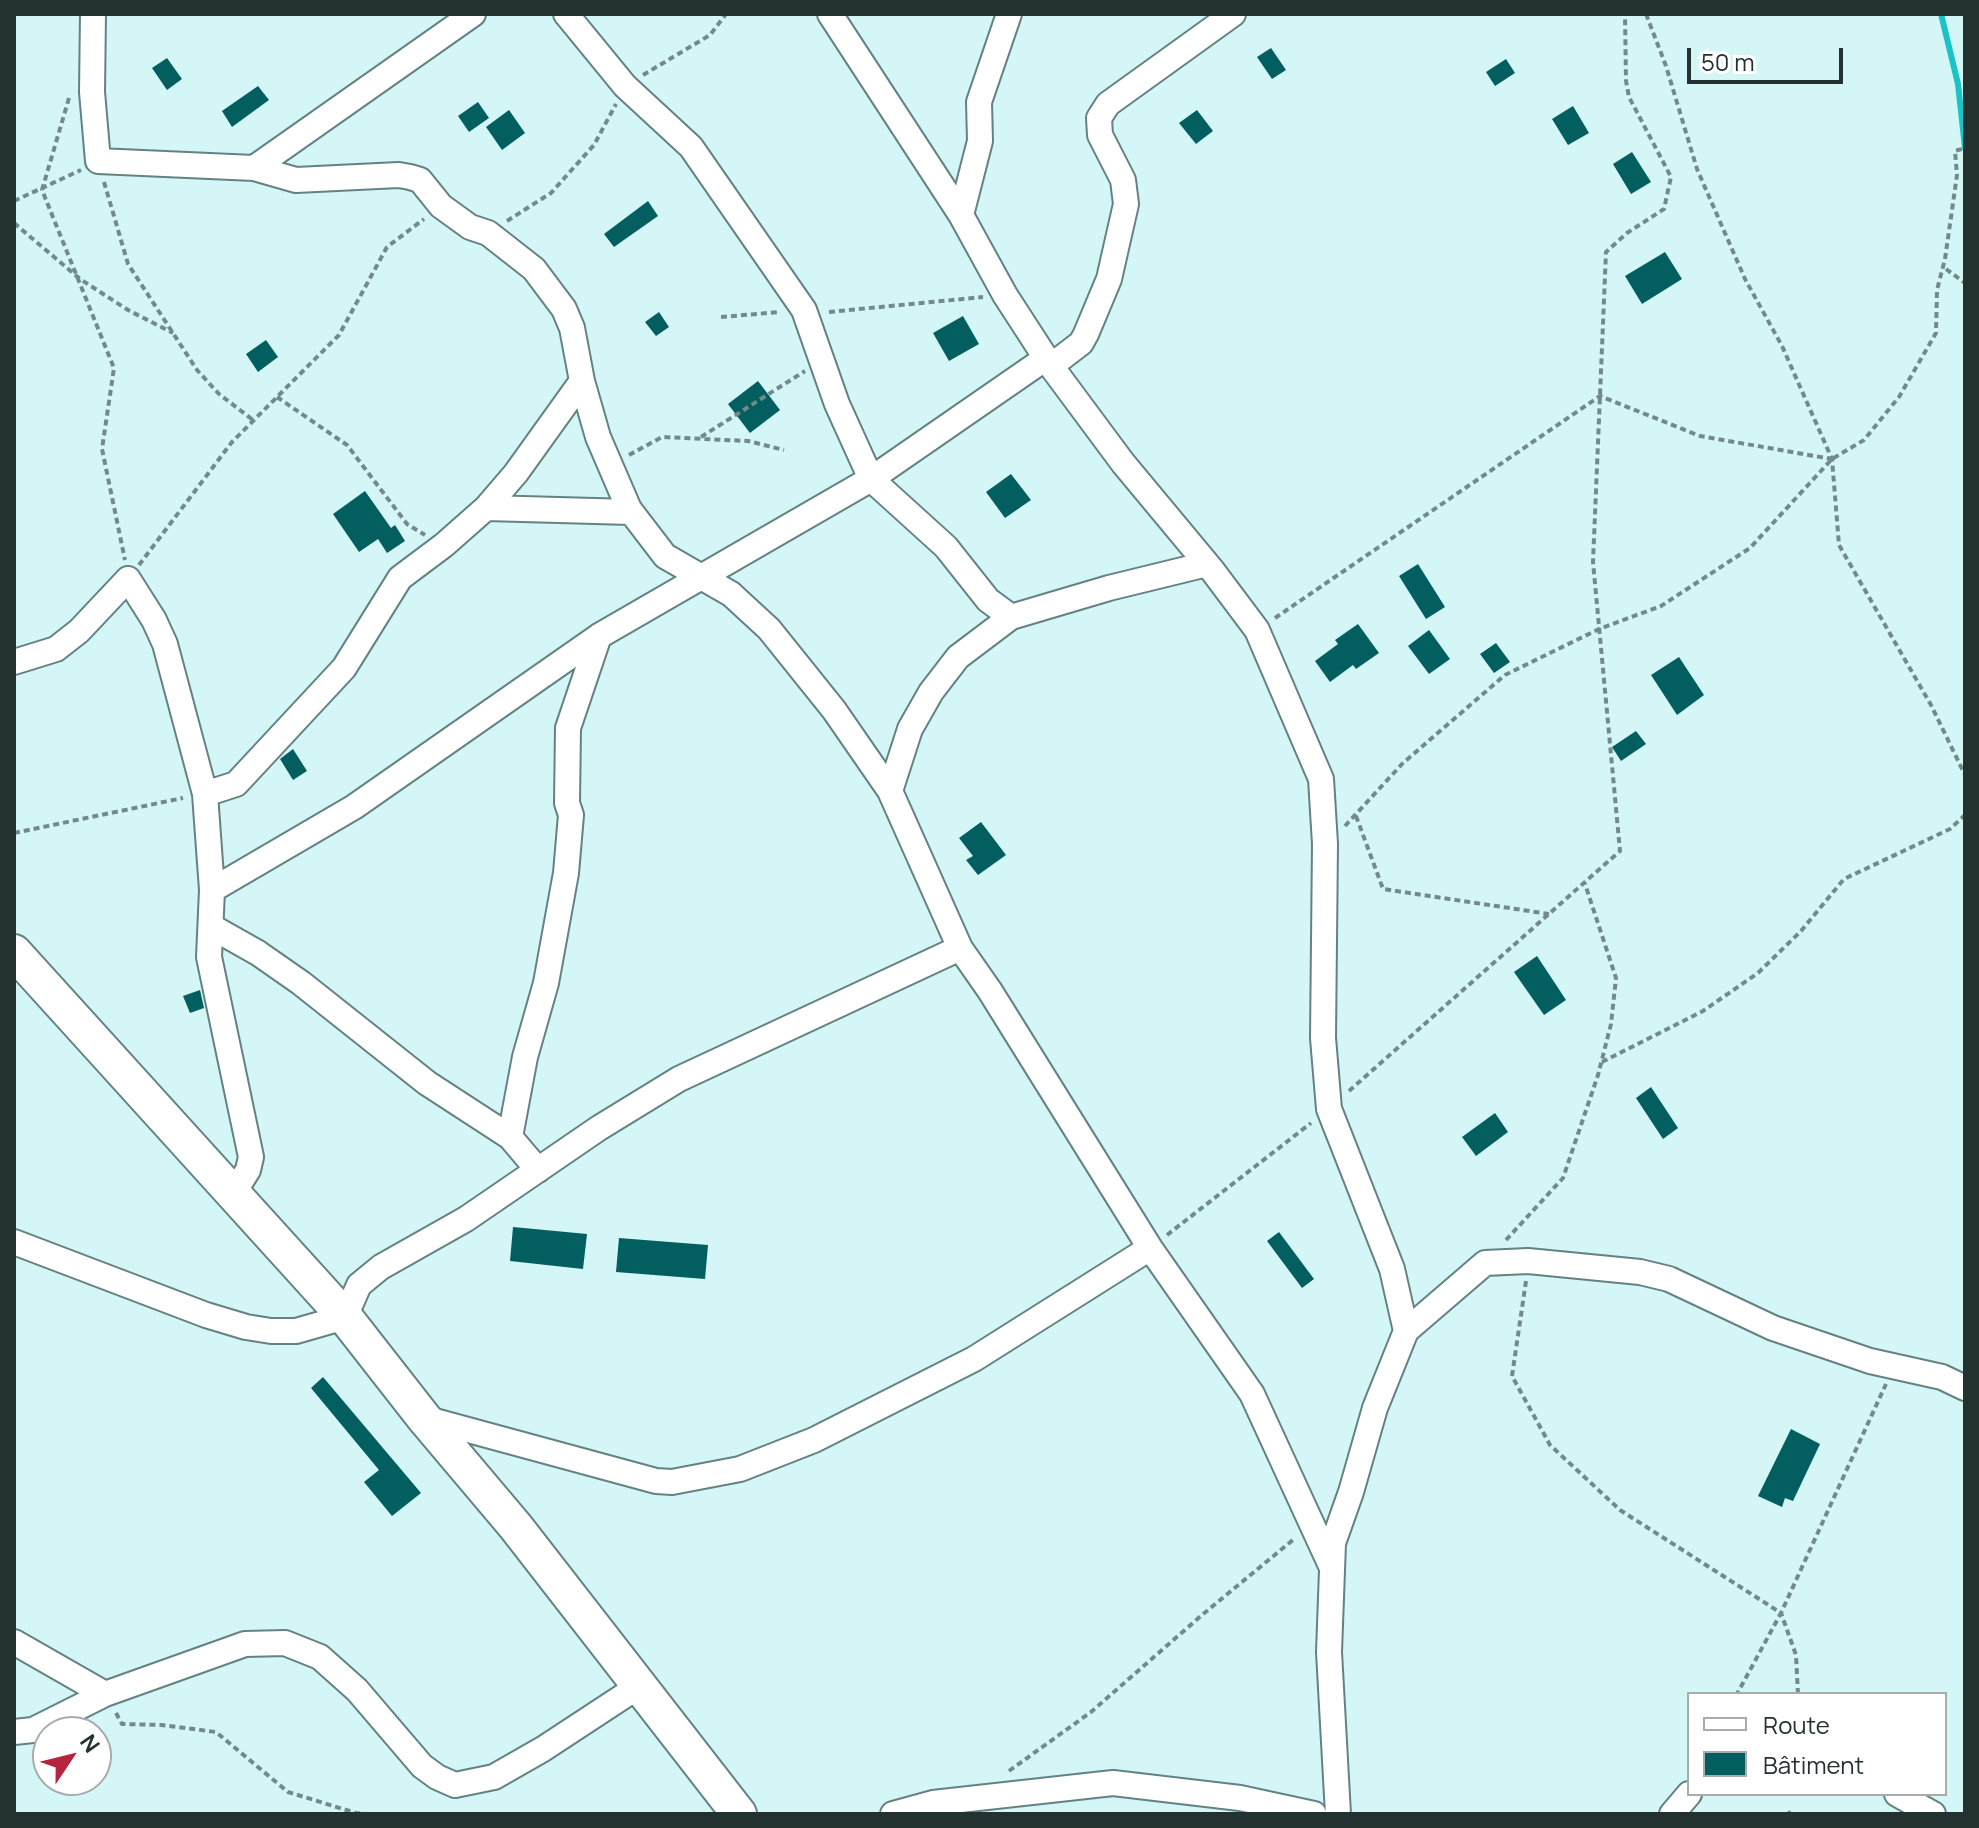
<!DOCTYPE html>
<html>
<head>
<meta charset="utf-8">
<style>
	body { margin:0 }
	#map { position:relative; width:1979px; height:1828px; overflow:hidden; background:#d4f6f6; font-family:Manrope,sans-serif }
	canvas { display:block }
	.frame { position:absolute; inset:0; border:16px solid #243131; pointer-events:none }
	.legend { position:absolute; left:1687px; top:1692px; width:260px; height:104px; box-sizing:border-box; background:#fff; border:2px solid #a7adad; margin:0; padding:10px 14px; list-style:none; font-size:24px; color:#243131 }
	.legend li { display:flex; align-items:center; gap:16px; height:40px }
	.legend b { width:40px; border:2px solid #a7adad }
	.north { position:absolute; left:32px; top:1716px; width:80px; height:80px; box-sizing:border-box; background:#fff; border:2px solid #a7adad; border-radius:50%; rotate:55deg; font-size:22px; font-weight:700; line-height:32px; text-align:center; color:#243131 }
	.north::after { content:''; display:block; margin:auto; width:28px; height:36px; background:#b62440; clip-path:polygon(50% 0,100% 100%,50% 72%,0 100%) }
	.scale { position:absolute; left:1687px; top:48px; width:156px; height:36px; box-sizing:border-box; border:4px solid #243131; border-top:0; padding-left:10px; font-size:24px; line-height:28px; white-space:nowrap; color:#243131; -webkit-text-stroke:6px #fff; paint-order:stroke }
</style>
</head>
<body>
<div id="map">
<canvas width="1979" height="1828"></canvas>
<div class="frame"></div>
<ul class="legend">
<li><b style="height:10px;background:#fff"></b>Route</li>
<li><b style="height:22px;background:#035e60"></b>Bâtiment</li>
</ul>
<div class="north">N</div>
<div class="scale">50 m</div>
</div>
<script>
const g = document.querySelector('canvas').getContext('2d');
g.lineJoin = 'round';
const toPath = rows => new Path2D(rows.map(r => 'M' + r).join(''));
function stroke(path, color, width, dash) { g.strokeStyle = color; g.lineWidth = width; g.lineCap = dash ? 'butt' : 'round'; g.setLineDash(dash || []); g.stroke(path); }
function fill(path, color) { g.fillStyle = color; g.fill(path, 'evenodd'); }
stroke(toPath([
	[1941,14,1958,84,1965,148]
]), '#1ac3c6', 6);
fill(toPath([
	[1271,48,1286,70,1272,79,1257,57],
	[167,58,182,79,167,90,152,68],
	[1506,59,1515,73,1495,86,1486,72],
	[258,86,269,100,232,127,222,111],
	[478,102,489,118,469,132,458,116],
	[1573,106,1589,133,1568,145,1552,119],
	[509,110,525,133,502,150,486,127],
	[1197,110,1213,131,1196,144,1179,123],
	[1632,152,1651,182,1631,194,1613,164],
	[648,201,658,216,614,247,604,234],
	[1665,252,1682,279,1642,304,1625,276],
	[659,312,669,327,656,336,645,322],
	[963,316,979,344,949,361,933,333],
	[266,340,278,357,258,372,246,354],
	[758,381,780,410,750,433,728,404],
	[1011,474,1031,500,1005,518,986,492],
	[365,491,391,528,395,525,405,541,387,553,378,539,359,552,333,514],
	[1418,564,1445,607,1426,619,1399,576],
	[1358,624,1379,653,1356,669,1353,665,1330,682,1315,661,1338,644,1335,640],
	[1429,630,1450,659,1429,674,1408,646],
	[1496,643,1510,662,1494,673,1480,654],
	[1679,657,1704,695,1677,715,1651,675],
	[1636,731,1646,744,1621,761,1612,747],
	[293,749,307,771,293,780,280,759],
	[981,822,1006,855,978,875,966,860,973,856,959,838],
	[1537,956,1566,1000,1544,1015,1514,972],
	[200,990,204,1008,190,1013,183,996],
	[1651,1087,1678,1128,1663,1139,1636,1098],
	[1495,1113,1508,1132,1476,1156,1462,1137],
	[513,1227,587,1234,583,1269,510,1261],
	[1279,1232,1314,1279,1302,1288,1267,1241],
	[619,1238,708,1245,705,1279,616,1272],
	[323,1377,421,1493,392,1516,364,1482,379,1470,311,1388],
	[1791,1429,1820,1444,1793,1501,1785,1498,1782,1507,1758,1496]
]), '#035e60');
const street = toPath([
	[93,14,92,92,98,161,254,168,296,180,399,175,410,177,420,180,441,206,470,227,488,233,534,269,564,309,572,328,582,381,598,437,629,509,665,556,731,594,769,629,834,710,890,791,960,948,990,991,1150,1248,1252,1394,1332,1568],
	[566,14,625,86,691,147,804,310,837,404,871,479,946,547,988,600,1011,617,1109,588,1207,564],
	[830,14,961,215,1005,295,1051,366,1123,463,1212,570,1257,630,1321,779,1325,844,1323,1038,1329,1109,1392,1269,1406,1331,1375,1408,1351,1492,1333,1543,1329,1652,1338,1814],
	[254,168,473,14],
	[961,215,980,141,979,102,1009,14],
	[1051,366,1081,343,1086,334,1109,279,1126,204,1123,180,1100,135,1099,118,1108,104,1233,14],
	[486,508,631,512],
	[14,662,56,649,79,631,128,579,154,620,165,644,205,794,212,890,209,957,251,1157,248,1170,233,1194],
	[890,791,910,729,931,692,958,657,1011,617],
	[205,794,236,784,344,668,400,578,444,545,486,508,516,473,582,381],
	[212,890,354,807,599,636],
	[212,927,258,953,301,983,427,1083,510,1137],
	[538,1170,510,1137,525,1057,546,983,566,873,571,815,567,803,568,728,599,636,871,479,1046,358],
	[14,1242,206,1315,246,1327,271,1331,296,1331,345,1317,359,1285,381,1267,466,1219,599,1128,679,1079,960,948],
	[1406,1331,1485,1263,1528,1261,1640,1272,1669,1279,1773,1328,1870,1361,1942,1377,1965,1388],
	[424,1418,656,1481,672,1482,740,1469,814,1440,974,1359,1150,1248],
	[14,1642,105,1694],
	[14,1732,33,1730,105,1694,245,1644,285,1643,320,1657,357,1690,422,1766,437,1777,455,1785,494,1777,543,1749,639,1686],
	[1897,1794,1933,1814],
	[893,1814,933,1803,1113,1783,1240,1798,1314,1814],
	[1672,1814,1689,1794]
]);
const secondary = toPath([
	[14,952,345,1317,424,1418,516,1527,739,1814]
]);
stroke(street, '#648283', 28);
stroke(secondary, '#648283', 38);
stroke(toPath([
	[1646,14,1666,66,1697,169,1745,279,1782,346,1832,459,1839,545,1931,705,1965,775],
	[643,75,710,35,726,14],
	[69,98,42,190,114,368,102,449,125,560],
	[104,182,128,264,197,370,219,394,253,420],
	[14,201,81,170],
	[507,221,551,193,594,145,616,104],
	[14,223,80,279,128,310,173,333],
	[1946,269,1965,283],
	[829,312,983,297],
	[721,317,780,312],
	[277,397,347,445,407,524,425,535],
	[701,437,805,371],
	[629,455,662,437,748,441,784,450],
	[139,565,232,442,339,335,387,247,424,219],
	[1275,618,1600,396,1700,436,1832,459],
	[1356,816,1383,889,1549,914],
	[1345,826,1403,763,1505,675,1599,629,1661,606,1750,548,1832,459,1864,440,1899,397,1936,333,1937,290,1945,259,1957,175,1955,151,1965,148],
	[14,833,183,798],
	[1602,1062,1703,1011,1758,973,1801,931,1844,879,1950,829,1965,815],
	[1349,1091,1620,851,1593,562,1606,252,1627,233,1664,209,1671,177,1629,97,1626,81,1625,14],
	[1167,1235,1311,1123],
	[1506,1240,1563,1178,1598,1075,1611,1024,1616,978,1585,884],
	[1526,1281,1512,1376,1550,1445,1620,1510,1781,1613,1737,1694],
	[1798,1694,1796,1655,1781,1613,1886,1384],
	[116,1713,122,1724,161,1725,216,1732,288,1792,356,1813,369,1814],
	[1009,1771,1091,1712,1202,1615,1294,1539],
	[1787,1814,1791,1812]
]), '#738a8a', 4, [6, 4]);
stroke(street, '#fff', 24);
stroke(secondary, '#fff', 34);
</script>
</body>
</html>
